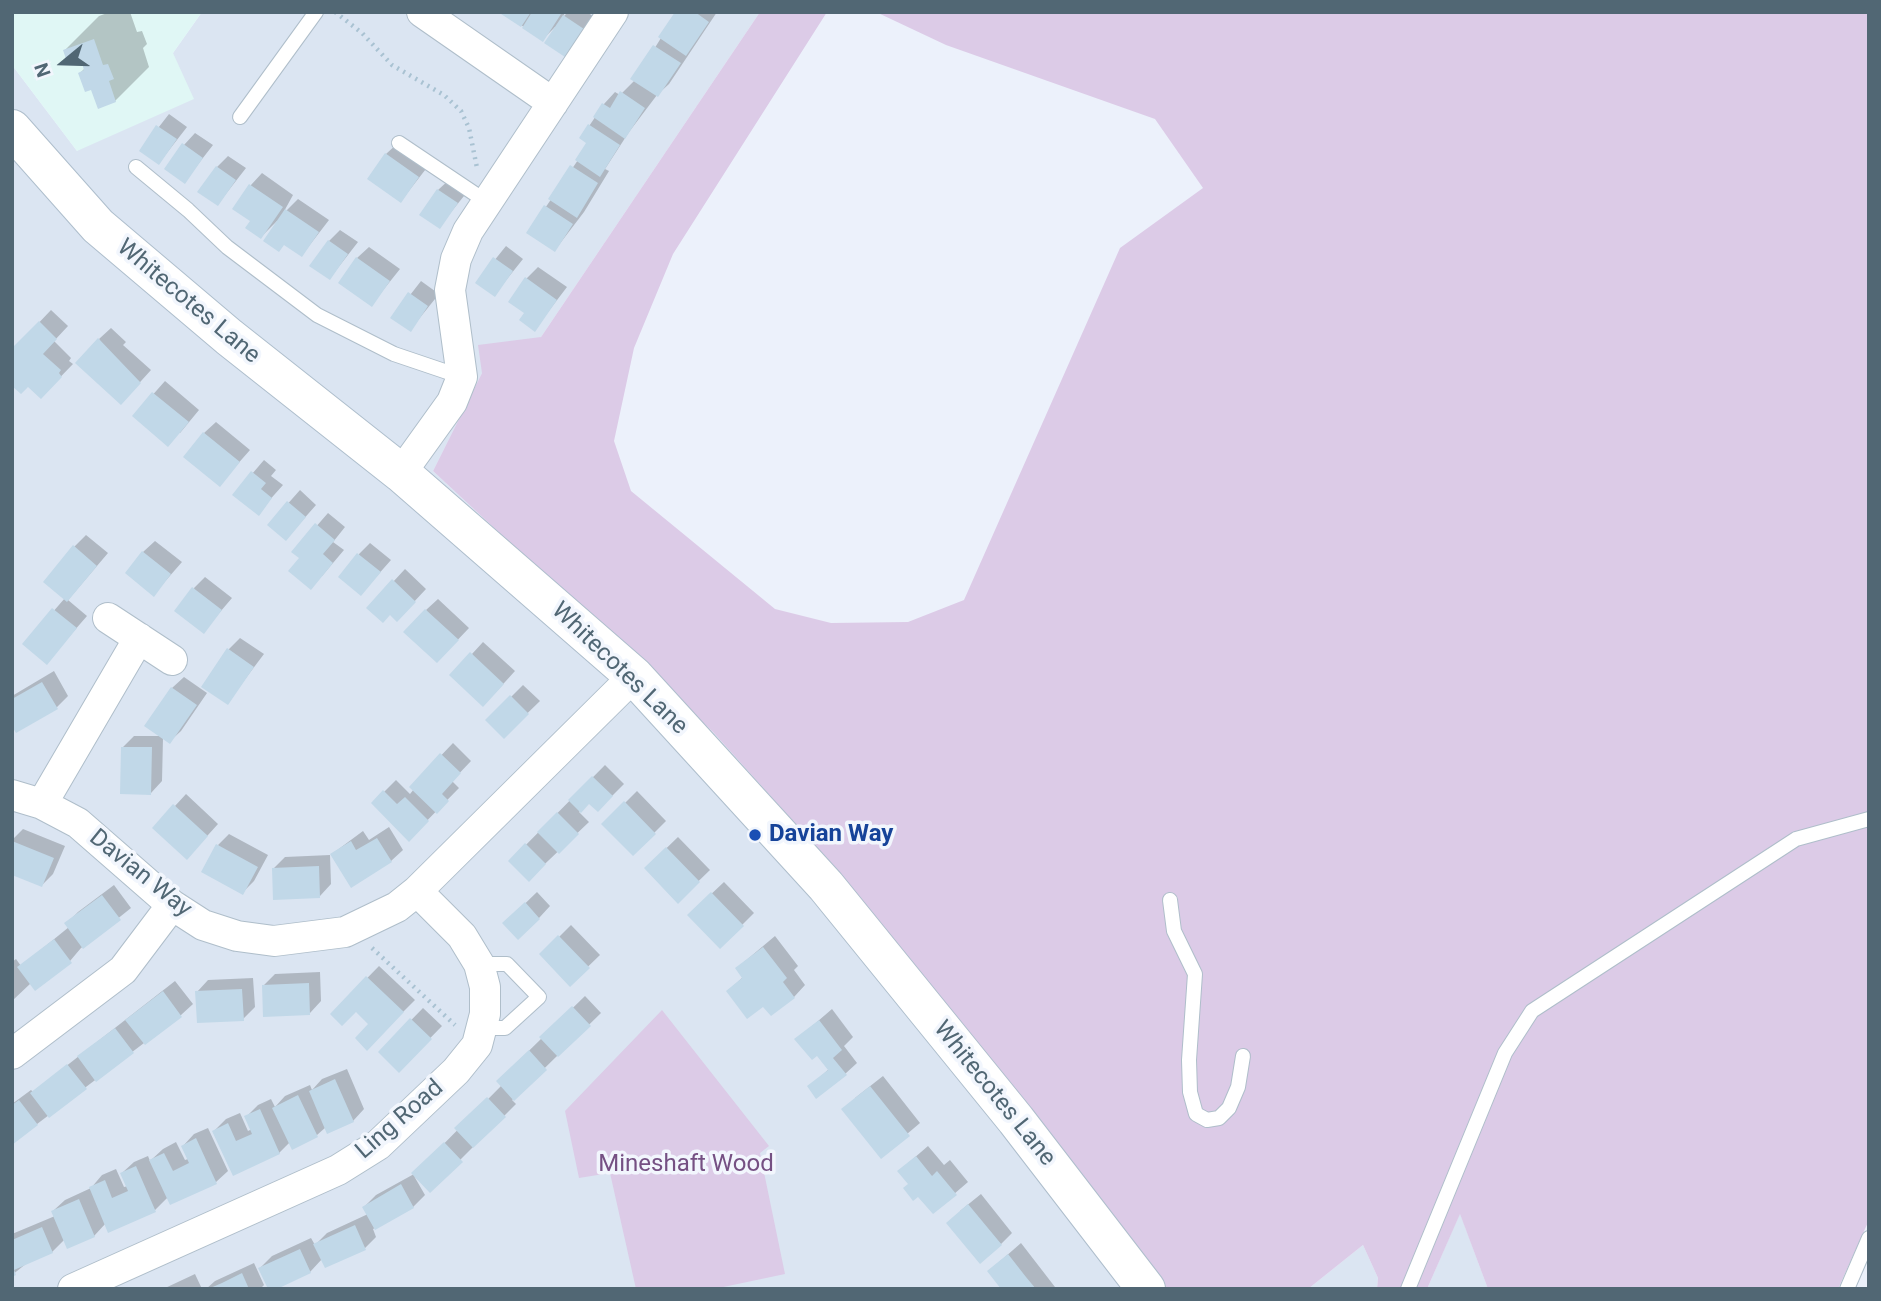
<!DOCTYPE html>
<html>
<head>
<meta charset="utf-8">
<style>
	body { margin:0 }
	#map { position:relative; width:1881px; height:1301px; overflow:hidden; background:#ecf1fb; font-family:Roboto,sans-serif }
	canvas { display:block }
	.frame { position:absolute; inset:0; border:14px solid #516774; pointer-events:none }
	.north { position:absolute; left:28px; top:28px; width:70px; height:70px; -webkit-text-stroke:5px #f2f6fd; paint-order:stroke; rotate:251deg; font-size:19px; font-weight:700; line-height:28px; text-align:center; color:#516774 }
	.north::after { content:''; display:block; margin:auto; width:24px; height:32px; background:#516774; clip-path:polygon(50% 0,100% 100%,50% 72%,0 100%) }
</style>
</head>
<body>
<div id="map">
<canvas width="1881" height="1301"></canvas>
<div class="frame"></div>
<div class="north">N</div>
</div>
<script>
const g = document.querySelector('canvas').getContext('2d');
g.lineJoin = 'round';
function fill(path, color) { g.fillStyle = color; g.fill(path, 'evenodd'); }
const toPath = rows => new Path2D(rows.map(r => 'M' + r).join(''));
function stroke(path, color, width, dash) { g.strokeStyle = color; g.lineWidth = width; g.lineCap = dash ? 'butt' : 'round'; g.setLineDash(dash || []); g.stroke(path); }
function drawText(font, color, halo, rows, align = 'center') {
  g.font = font + ' Roboto,sans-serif'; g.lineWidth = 7; g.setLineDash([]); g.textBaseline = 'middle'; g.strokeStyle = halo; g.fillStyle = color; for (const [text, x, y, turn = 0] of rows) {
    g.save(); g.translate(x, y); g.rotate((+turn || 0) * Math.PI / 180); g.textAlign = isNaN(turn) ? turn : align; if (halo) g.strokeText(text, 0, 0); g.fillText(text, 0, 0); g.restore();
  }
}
fill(toPath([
	[202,12,760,12,541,337,482,373,433,471,713,732,835,868,1166,1289,12,1289,12,65,77,151,173,53],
	[1460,1213,1488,1289,1427,1289],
	[1363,1245,1378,1278,1377,1289,1308,1289]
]), '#dbe5f2');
fill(toPath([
	[12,12,202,12,173,53,194,99,77,151,12,65]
]), '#e0f7f5');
fill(toPath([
	[760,12,827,12,673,254,634,348,614,441,631,491,775,609,831,623,908,622,964,600,1120,248,1203,188,1155,119,946,45,876,12,1869,12,1869,1220,1838,1289,1488,1289,1460,1214,1427,1289,1377,1289,1378,1278,1363,1245,1308,1289,1166,1289,835,868,713,732,433,471,482,373,478,345,541,337],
	[662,1010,769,1146,760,1153,785,1274,714,1289,636,1289,610,1173,579,1178,565,1111]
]), '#dccbe7');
fill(toPath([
	[110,12,130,12,137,32,142,31,147,44,143,48,149,67,115,101,92,88,80,73,85,68,82,58,65,50,99,16],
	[503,12,565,12,563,17,568,12,587,12,594,17,565,55,555,27,542,40],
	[677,12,717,12,669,84,657,95,629,132,605,169,609,171,584,212,555,250,528,233,578,160,588,143,581,138,604,104,615,92,620,95,635,80],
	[169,114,187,127,159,163,141,150],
	[195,133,213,145,185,181,184,145],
	[398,143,429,165,401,201,386,154],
	[228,156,246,168,218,204,217,167],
	[262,173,293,195,282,215,298,199,329,220,302,255,277,221,261,237,252,221,251,185],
	[450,179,468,191,439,227,438,190],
	[340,230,358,242,330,278,329,241],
	[506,246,523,259,495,294,477,282],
	[369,247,400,269,372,304,357,258],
	[538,267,567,287,535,329,526,313,526,279],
	[421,281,439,294,410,330,393,317],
	[51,310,68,326,54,341,71,358,69,361,73,364,41,397,12,351],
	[111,328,126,342,123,345,151,370,132,391,99,339],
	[165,381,199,410,180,433,134,416],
	[216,422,250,450,220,484,204,433],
	[264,460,276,470,271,476,283,485,258,513,234,495],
	[300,490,316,505,286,539,269,525],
	[328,513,345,527,333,542,344,550,322,576,294,552],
	[86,535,108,553,68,600,87,616,47,662,25,644,65,598,74,547],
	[155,541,182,562,154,594,143,552],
	[370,543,391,560,361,594,359,554],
	[405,569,426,589,397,620,390,613,369,608],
	[205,577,232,598,203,632,194,588],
	[438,599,469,628,449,649,426,610],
	[240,638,264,654,227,703,229,649],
	[483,642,515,671,495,693,472,654],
	[54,671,68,696,56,708,12,728,12,696],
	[184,677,207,693,181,731,169,742,163,738,162,781,151,793,122,748,134,736,161,736,172,688],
	[523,685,540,701,504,736,488,720],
	[453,743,471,761,452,781,459,788,409,839,373,803,396,780,410,794,414,789,411,787],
	[605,765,624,784,598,810,589,801,579,812,589,822,529,879,510,861],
	[637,791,666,821,633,854,604,824],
	[186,794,218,824,198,846,175,806],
	[389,827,403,850,391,861,332,854,363,831,369,840],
	[23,829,65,846,53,874,42,885,12,873,12,840],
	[229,834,268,855,254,881,242,893,218,845],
	[678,837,710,870,678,901,646,868],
	[330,855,331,884,320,896,273,869,285,857],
	[724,882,754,913,720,947,689,915],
	[114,885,131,908,81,948,70,961,31,983,12,1001,12,962,16,959,21,966,69,927,66,924,78,912],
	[537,892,550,906,539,918,505,923],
	[571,925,600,955,570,984,542,954],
	[775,936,798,966,794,970,805,985,794,997,764,1004,728,991,743,977,737,968],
	[379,966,415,1000,367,1048,371,1024,356,1010,332,1014],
	[320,972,321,1001,310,1013,263,986,275,974],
	[253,978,255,1007,243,1019,197,992,208,980],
	[175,981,193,1004,181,1015,12,1143,12,1104,31,1090,33,1092],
	[585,996,601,1013,512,1100,516,1104,430,1190,414,1176,425,1195,413,1207,373,1229,376,1237,365,1248,322,1259,310,1272,260,1268,272,1256,311,1238,315,1245,327,1233,368,1214,364,1207,376,1195,414,1174,502,1085,498,1081],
	[423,1008,442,1026,399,1070,380,1052],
	[832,1009,853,1037,844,1046,857,1063,845,1074,810,1086,829,1069,817,1054,796,1040],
	[347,1069,364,1109,353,1121,326,1127,317,1135,290,1142,279,1153,234,1174,214,1131,226,1119,240,1113,248,1131,252,1129,246,1117,258,1105,271,1099,275,1107,285,1096,310,1085,312,1090,322,1079],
	[883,1076,920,1123,881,1156,855,1098],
	[208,1128,228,1171,216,1182,168,1197,155,1210,106,1223,94,1236,65,1239,52,1252,27,1263,12,1275,12,1234,55,1216,53,1211,65,1200,91,1188,102,1175,116,1169,124,1187,128,1186,122,1173,134,1162,148,1156,150,1161,163,1149,176,1142,185,1160,188,1159,183,1146,194,1134],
	[928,1146,944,1165,950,1160,968,1182,933,1212,899,1171],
	[981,1194,1012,1233,1001,1244,960,1211],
	[1021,1243,1055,1287,1053,1289,1003,1289,989,1271],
	[254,1263,264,1285,260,1289,206,1289,215,1281],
	[195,1274,202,1289,163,1289]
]), '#0003');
fill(toPath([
	[498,12,531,12,521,27],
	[532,12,561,14,543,42,522,28],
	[675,12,695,12,709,22,686,56,658,37],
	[563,15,584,29,565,57,544,43],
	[94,39,103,65,108,64,114,79,109,81,116,102,98,109,91,90,85,92,78,73,84,70,81,60,68,65,63,50],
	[653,45,681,63,658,97,630,79],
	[620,91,645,108,625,139,593,117,602,103,610,108],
	[588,124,620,145,600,177,575,160,586,143,579,138],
	[156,125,177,139,159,165,139,151],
	[182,143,203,158,185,184,164,169],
	[385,153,419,177,401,203,367,179],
	[570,165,598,183,577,218,548,199],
	[216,166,236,180,218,206,197,192],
	[249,184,283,207,261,239,245,228,250,221,232,209],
	[437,189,458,203,440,229,419,215],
	[544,205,573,224,555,252,526,233],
	[285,209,319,232,302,257,284,245,279,252,263,241],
	[328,240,348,254,330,280,309,266],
	[356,257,390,281,372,307,338,283],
	[493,257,513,271,495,297,475,283],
	[525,277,557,300,535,332,519,320,524,313,508,302],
	[408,292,428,306,411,332,390,318],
	[39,321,57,339,43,354,61,370,59,373,62,377,41,399,28,387,21,394,12,386,12,348],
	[98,338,141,383,121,405,75,363],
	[152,392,189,422,168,447,132,416],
	[203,432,240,462,220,487,183,457],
	[251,471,266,483,261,489,272,498,259,516,232,495],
	[287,501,306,517,286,541,267,525],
	[315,523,335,540,323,554,333,563,311,590,288,571,299,558,291,552],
	[73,545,97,566,67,602,43,582],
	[142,551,171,574,154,597,125,573],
	[357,553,381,572,361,596,338,577],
	[392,579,416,602,397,622,390,615,383,623,366,608],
	[192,587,222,610,204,634,174,611],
	[52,608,77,628,47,665,22,644],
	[425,609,459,640,437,663,403,632],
	[227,648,254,667,228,705,201,687],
	[470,652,504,684,483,707,449,675],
	[42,682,58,709,16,733,12,726,12,699],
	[171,687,197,705,170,744,144,726],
	[510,695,529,714,504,739,485,720],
	[121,747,152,747,151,795,120,794],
	[440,753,461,773,442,794,449,801,437,814,409,787],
	[592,776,613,796,598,812,589,804,581,813,568,800],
	[383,790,397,804,405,797,429,821,409,842,371,803],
	[624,801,656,834,633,856,601,824],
	[173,804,208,836,187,860,152,828],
	[557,812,579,834,559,854,537,832],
	[377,838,392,862,351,888,330,854,351,841,356,850],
	[12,841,54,858,42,887,12,875],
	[525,843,546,864,529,882,508,861],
	[216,844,258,867,243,895,201,872],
	[666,847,700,882,678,904,644,868],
	[319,866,320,898,273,900,272,868],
	[711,892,744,926,720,949,687,915],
	[102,895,121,920,83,949,64,923],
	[525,902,540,919,518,940,502,923],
	[558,935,590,968,570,987,539,954],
	[54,939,72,963,35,991,17,967],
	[763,947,787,978,783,982,795,998,771,1016,763,1007,747,1019,726,991,742,978,735,968],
	[366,976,404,1012,367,1051,355,1038,368,1024,356,1012,342,1026,330,1014],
	[309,983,310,1015,263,1017,262,985],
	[242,989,244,1021,197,1023,195,991],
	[163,991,182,1017,145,1045,125,1020],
	[572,1006,591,1026,558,1057,539,1037],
	[410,1018,432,1039,399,1073,378,1052],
	[819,1020,842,1050,833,1058,847,1075,816,1099,807,1086,828,1070,817,1056,812,1060,794,1039],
	[115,1028,134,1053,96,1082,77,1056],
	[529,1050,547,1070,514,1101,496,1081],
	[67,1064,87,1089,49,1118,30,1093],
	[335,1079,354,1122,327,1134,309,1091],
	[870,1086,910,1136,881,1159,841,1109],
	[298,1095,318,1137,292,1150,272,1108],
	[487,1097,506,1117,473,1148,454,1128],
	[19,1100,38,1125,12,1145,12,1105],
	[260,1109,280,1154,233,1176,212,1131,228,1123,236,1141,252,1134,244,1116],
	[196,1138,217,1184,170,1205,149,1160,164,1153,173,1171,189,1163,181,1146],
	[444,1142,463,1162,430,1193,411,1173],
	[916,1156,932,1176,937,1171,957,1195,933,1214,918,1197,913,1201,910,1197,903,1188,908,1184,897,1171],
	[136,1166,156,1212,108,1233,89,1187,105,1180,112,1198,128,1191,120,1173],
	[401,1184,414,1208,375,1230,362,1207],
	[79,1199,95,1237,67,1249,51,1211],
	[968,1204,1002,1245,980,1264,946,1223],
	[355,1225,366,1250,325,1268,313,1244],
	[42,1227,53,1253,14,1270,16,1275,12,1277,12,1240],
	[300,1249,311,1273,277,1289,268,1289,258,1268],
	[1008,1254,1026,1277,1036,1289,1001,1289,987,1271],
	[242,1273,249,1289,208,1289,222,1283]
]), '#c1d8e8');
const lane = toPath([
	[240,117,316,12],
	[399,143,487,202],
	[136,167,188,210,227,247,317,315,394,354,462,377],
	[1170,900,1174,931,1195,974,1189,1060,1190,1092,1196,1114,1207,1120,1219,1118,1229,1108,1238,1087,1243,1056],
	[479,964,507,964,539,997,505,1028,482,1028],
	[1408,1289,1505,1053,1532,1011,1796,839,1869,819],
	[1847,1289,1869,1238]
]);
const street = toPath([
	[422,12,553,103],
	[401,473,452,402,462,377,450,290,456,259,468,231,613,12],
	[108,618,172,660],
	[12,795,42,804,78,823,172,905,203,925,237,936,274,941,345,932,397,907,417,891,634,676],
	[42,804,139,638],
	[12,1054,123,970,172,905],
	[73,1289,338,1170,378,1145,456,1071,477,1045,485,1014,485,987,479,964,462,936,417,891]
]);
const secondary = toPath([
	[12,129,98,226,229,337,401,473,634,676,826,886,1016,1120,1146,1289]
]);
stroke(lane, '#afbeca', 16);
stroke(street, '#afbeca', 32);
stroke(secondary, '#aebecc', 40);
stroke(toPath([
	[335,12,362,33,392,65,444,95,461,111,469,128,477,168],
	[372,948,455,1025]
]), '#a9c2d2', 4.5, [2, 5]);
stroke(lane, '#fff', 14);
stroke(street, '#fff', 30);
stroke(secondary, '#fff', 38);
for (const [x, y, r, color] of [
	[755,835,7,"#1a4fb4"]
]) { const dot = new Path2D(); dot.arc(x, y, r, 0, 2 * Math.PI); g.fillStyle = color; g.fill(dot); stroke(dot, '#f2f6fd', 2.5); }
drawText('24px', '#516774', '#f2f6fd', [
	["Whitecotes Lane",188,302,40],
	["Whitecotes Lane",619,669,44],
	["Davian Way",140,874,39],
	["Whitecotes Lane",994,1094,51],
	["Ling Road",400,1120,-41]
]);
drawText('bold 24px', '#164399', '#f2f6fd', [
	["Davian Way",769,835]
], 'left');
drawText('24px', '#755083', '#f2f6fd', [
	["Mineshaft Wood",686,1165]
]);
</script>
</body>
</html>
